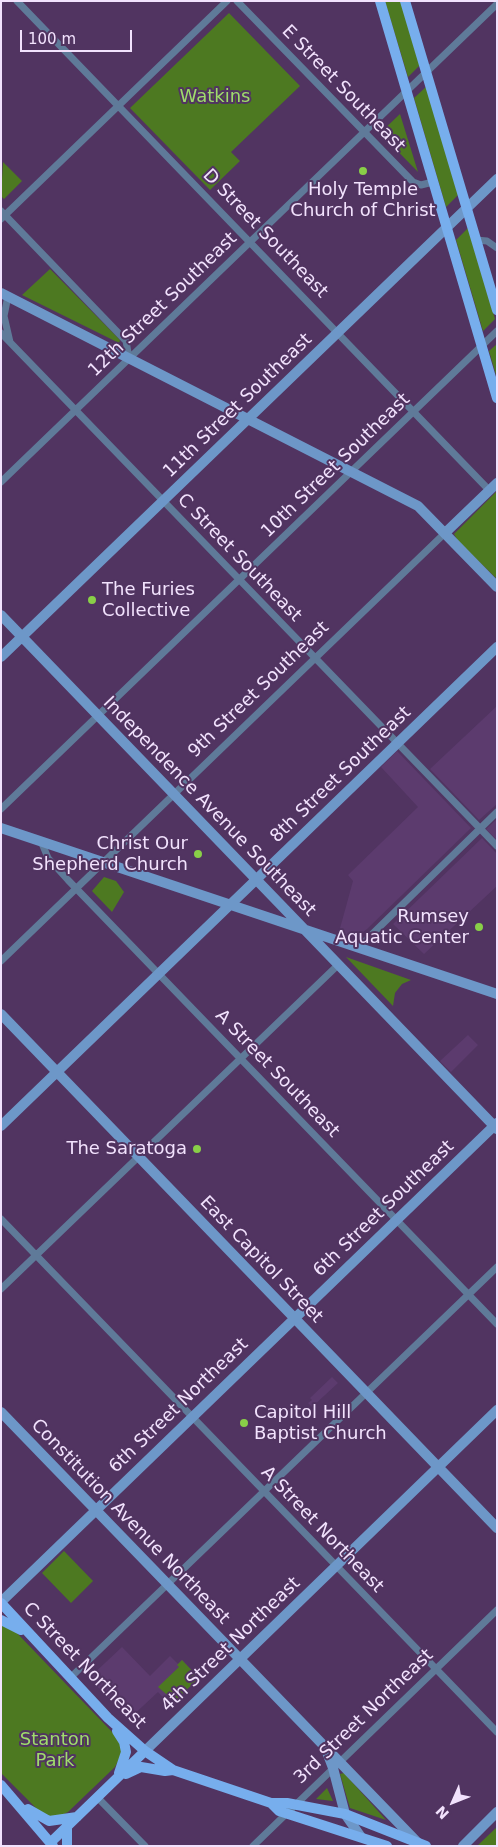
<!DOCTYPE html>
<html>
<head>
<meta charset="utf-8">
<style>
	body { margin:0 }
	#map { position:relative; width:498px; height:1847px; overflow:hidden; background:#513461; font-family:"DejaVu Sans",sans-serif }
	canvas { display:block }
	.frame { position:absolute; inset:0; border:2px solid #f2e2fd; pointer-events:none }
	.north { position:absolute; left:428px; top:1777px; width:50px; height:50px; -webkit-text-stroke:4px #513461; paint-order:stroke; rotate:226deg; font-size:14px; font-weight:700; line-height:20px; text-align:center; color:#f2e2fd }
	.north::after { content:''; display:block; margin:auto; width:18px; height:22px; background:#f2e2fd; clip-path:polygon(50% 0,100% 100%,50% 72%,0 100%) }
	.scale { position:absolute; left:20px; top:30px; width:112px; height:22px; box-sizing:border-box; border:2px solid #f2e2fd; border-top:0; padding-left:6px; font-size:15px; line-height:18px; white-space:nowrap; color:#f2e2fd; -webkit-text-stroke:4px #513461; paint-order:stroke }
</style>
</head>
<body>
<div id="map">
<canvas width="498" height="1847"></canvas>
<div class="frame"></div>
<div class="north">N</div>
<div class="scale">100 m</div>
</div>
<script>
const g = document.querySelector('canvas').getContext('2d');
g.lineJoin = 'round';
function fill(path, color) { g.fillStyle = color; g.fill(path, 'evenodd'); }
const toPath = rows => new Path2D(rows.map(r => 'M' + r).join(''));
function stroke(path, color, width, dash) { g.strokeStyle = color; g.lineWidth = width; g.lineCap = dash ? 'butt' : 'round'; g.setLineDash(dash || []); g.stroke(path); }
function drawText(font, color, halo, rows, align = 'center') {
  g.font = font + ' "DejaVu Sans",sans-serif'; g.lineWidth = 4; g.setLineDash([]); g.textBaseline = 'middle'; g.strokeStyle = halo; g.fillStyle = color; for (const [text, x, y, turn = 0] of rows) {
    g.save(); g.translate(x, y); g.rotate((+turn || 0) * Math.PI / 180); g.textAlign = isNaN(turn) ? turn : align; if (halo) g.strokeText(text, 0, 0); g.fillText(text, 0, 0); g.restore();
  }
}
fill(toPath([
	[497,706,497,804,479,820,430,769],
	[397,751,471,828,367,929,355,938,339,932,353,881,348,875,418,807,381,767],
	[497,819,497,840,486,829],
	[482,838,497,854,497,886,424,954,393,924],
	[468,1035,478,1045,451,1072,440,1061],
	[332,1377,338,1383,312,1407,308,1403,312,1400,310,1398],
	[122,1647,150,1676,170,1656,178,1664,182,1660,199,1678,170,1705,158,1692,129,1719,89,1678]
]), '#5c3b6e');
fill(toPath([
	[385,1,401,1,420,65,408,77],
	[229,13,300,86,231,152,240,161,210,190,130,108],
	[427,86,458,195,446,207,414,98],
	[400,114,418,172,380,133],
	[3,162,22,181,4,199,1,196],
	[468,228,495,319,483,331,456,240],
	[50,269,120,340,119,343,22,295],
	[497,344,497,378,489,351],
	[497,491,497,579,458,541,454,534],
	[104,877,116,881,124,892,112,912,92,891],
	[346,957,411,980,402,984,395,993,393,1006],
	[64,1551,93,1581,71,1603,42,1573],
	[1,1625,14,1630,115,1735,120,1743,122,1753,115,1767,68,1812,60,1816,50,1817,39,1811,1,1773],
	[182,1660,199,1678,176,1700,172,1699,158,1687,179,1667,177,1665],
	[344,1773,386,1820,350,1808,340,1774],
	[327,1788,333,1801,316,1799],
	[497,1827,497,1846,477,1846]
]), '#4d7921');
stroke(toPath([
	[17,1,489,490],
	[237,1,413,182,421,185,433,182],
	[1,211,126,341,129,358],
	[1,219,227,1],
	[476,240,487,241,497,248],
	[8,296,4,316,10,342],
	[1,333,497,846],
	[1,482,497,4],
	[1,809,497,331],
	[41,841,48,858,68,880,497,1324],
	[359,947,497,812],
	[1,961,445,533],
	[1,1219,497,1732],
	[1,1289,339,964],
	[70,1678,497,1267],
	[97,1797,145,1846],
	[253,1846,497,1610]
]), '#5f7a99', 7);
stroke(toPath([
	[1,293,418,506,497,587],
	[445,533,497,483],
	[1,615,497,1129],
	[1,657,497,179],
	[1,828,497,994],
	[1,1014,497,1528],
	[1,1126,497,647],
	[1,1412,418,1843],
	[1,1602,497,1123],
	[145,1751,497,1410],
	[327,1752,333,1768,345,1814,361,1837],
	[463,1846,497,1812]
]), '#6d97c8', 10);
stroke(toPath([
	[380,1,497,398],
	[405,1,497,310],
	[1,1603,108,1718,145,1751,173,1770,271,1803,287,1803,345,1814,426,1846],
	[1,1620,21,1630],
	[117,1731,124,1742,126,1752,119,1773],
	[126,1774,141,1767,165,1771,173,1770],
	[1,1785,53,1846],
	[271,1803,279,1811,387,1846],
	[28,1809,49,1821,77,1817],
	[51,1842,145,1751],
	[67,1846,67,1827]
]), '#77aeed', 10);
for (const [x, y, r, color] of [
	[363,171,5,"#89cf48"],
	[92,600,5,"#89cf48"],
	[198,854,5,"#89cf48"],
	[479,927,5,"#89cf48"],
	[197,1149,5,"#89cf48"],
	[244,1423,5,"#89cf48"]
]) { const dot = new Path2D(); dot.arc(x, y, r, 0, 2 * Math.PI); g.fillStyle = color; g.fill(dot); stroke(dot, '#513461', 2); }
drawText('18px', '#f2e2fd', '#513461', [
	["E Street Southeast",343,89,46],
	["D Street Southeast",265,234,46],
	["12th Street Southeast",163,305,-44],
	["11th Street Southeast",238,406,-44],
	["10th Street Southeast",336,466,-44],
	["C Street Southeast",239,558,46],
	["9th Street Southeast",259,690,-44],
	["8th Street Southeast",341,775,-44],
	["Independence Avenue Southeast",209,807,46],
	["A Street Southeast",277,1074,46],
	["6th Street Southeast",384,1209,-44],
	["East Capitol Street",261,1260,46],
	["6th Street Northeast",179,1406,-44],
	["Constitution Avenue Northeast",130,1522,46],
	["A Street Northeast",322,1530,46],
	["4th Street Northeast",231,1645,-44],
	["C Street Northeast",84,1666,46],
	["3rd Street Northeast",364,1717,-44]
]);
drawText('18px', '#9fdc6c', '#513461', [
	["Watkins",215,97],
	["Stanton",55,1740],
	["Park",55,1761]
]);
drawText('18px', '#f2e2fd', '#513461', [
	["Holy Temple",363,190,"center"],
	["Church of Christ",363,211,"center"],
	["The Furies",102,590,"left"],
	["Collective",102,611,"left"],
	["Christ Our",188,844],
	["Shepherd Church",188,865],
	["Rumsey",469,917],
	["Aquatic Center",469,938],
	["The Saratoga",187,1149],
	["Capitol Hill",254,1413,"left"],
	["Baptist Church",254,1434,"left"]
], 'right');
</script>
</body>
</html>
